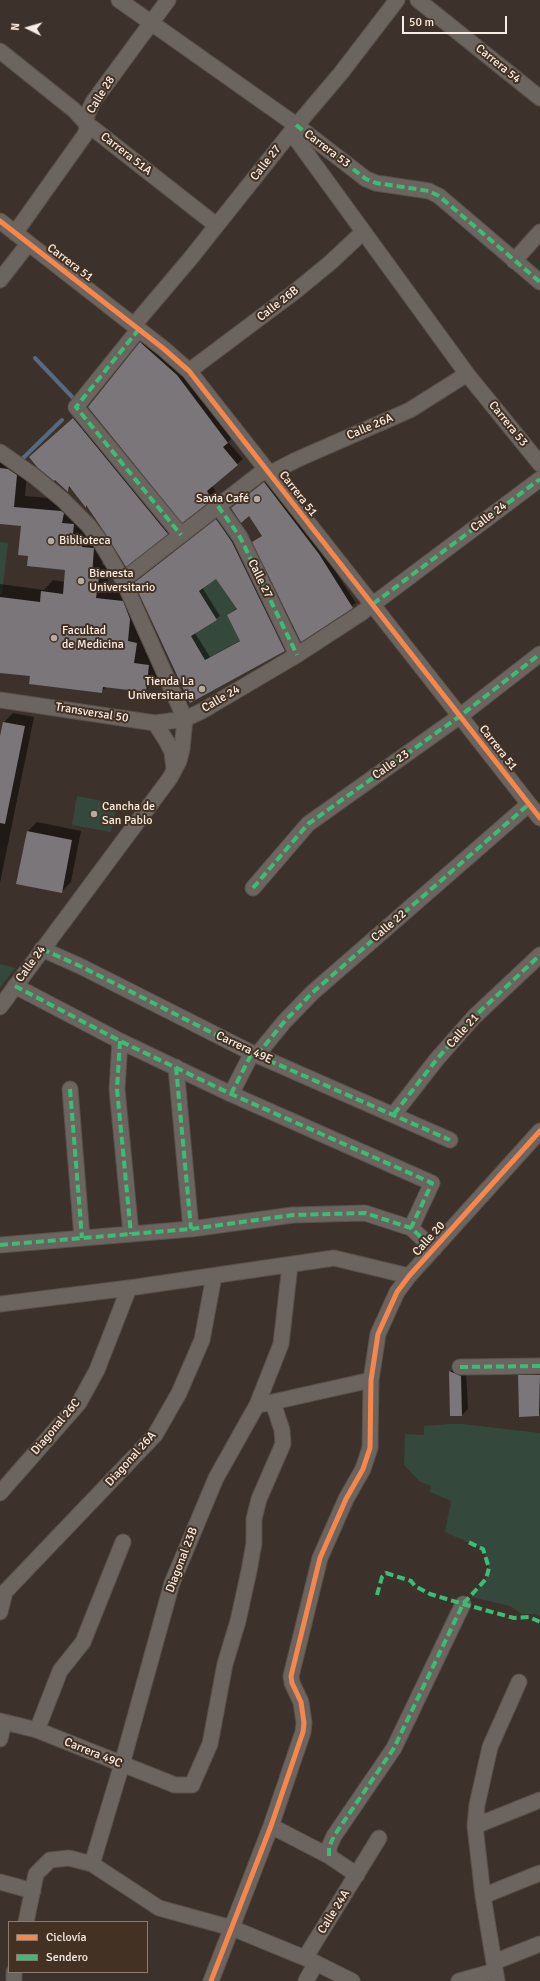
<!DOCTYPE html>
<html>
<head>
<meta charset="utf-8">
<style>
	body { margin:0 }
	#map { position:relative; width:540px; height:1981px; overflow:hidden; background:#3c322b; font-family:Signika,sans-serif }
	canvas { display:block }
	.legend { position:absolute; left:8px; top:1921px; width:140px; height:52px; box-sizing:border-box; background:#433124; border:1px solid #8b7c71; margin:0; padding:5px 7px; list-style:none; font-size:12px; color:#f8ece4 }
	.legend li { display:flex; align-items:center; gap:8px; height:20px }
	.legend b { width:20px; border:1px solid #8b7c71 }
	.north { position:absolute; left:8px; top:8px; width:40px; height:40px; -webkit-text-stroke:3px #433124; paint-order:stroke; rotate:275deg; font-size:11px; font-weight:700; line-height:16px; text-align:center; color:#f8ece4 }
	.north::after { content:''; display:block; margin:auto; width:14px; height:18px; background:#f8ece4; clip-path:polygon(50% 0,100% 100%,50% 72%,0 100%) }
	.scale { position:absolute; left:402px; top:16px; width:105px; height:18px; box-sizing:border-box; border:2px solid #f8ece4; border-top:0; padding-left:5px; font-size:12px; line-height:14px; white-space:nowrap; color:#f8ece4; -webkit-text-stroke:3px #433124; paint-order:stroke }
</style>
</head>
<body>
<div id="map">
<canvas width="540" height="1981"></canvas>
<ul class="legend">
<li><b style="height:5px;background:#f5874c"></b>Ciclovía</li>
<li><b style="height:5px;background:#3abd76"></b>Sendero</li>
</ul>
<div class="north">N</div>
<div class="scale">50 m</div>
</div>
<script>
const g = document.querySelector('canvas').getContext('2d');
g.lineJoin = 'round';
function fill(path, color) { g.fillStyle = color; g.fill(path, 'evenodd'); }
const toPath = rows => new Path2D(rows.map(r => 'M' + r).join(''));
function stroke(path, color, width, dash) { g.strokeStyle = color; g.lineWidth = width; g.lineCap = dash ? 'butt' : 'round'; g.setLineDash(dash || []); g.stroke(path); }
function drawText(font, color, halo, rows, align = 'center') {
  g.font = font + ' Signika,sans-serif'; g.lineWidth = 4; g.setLineDash([]); g.textBaseline = 'middle'; g.strokeStyle = halo; g.fillStyle = color; for (const [text, x, y, turn = 0] of rows) {
    g.save(); g.translate(x, y); g.rotate((+turn || 0) * Math.PI / 180); g.textAlign = isNaN(turn) ? turn : align; if (halo) g.strokeText(text, 0, 0); g.fillText(text, 0, 0); g.restore();
  }
}
fill(toPath([
	[0,542,8,543,2,594,0,594],
	[216,579,237,609,227,615,240,641,205,660,191,636,185,601,203,629,217,620,199,591],
	[77,796,117,804,111,832,72,825],
	[0,964,15,968,0,988],
	[450,1424,462,1424,540,1433,540,1616,535,1614,522,1614,510,1606,471,1597,486,1579,489,1568,483,1549,445,1532,451,1501,430,1492,431,1486,419,1481,404,1465,405,1434,424,1435,424,1426]
]), '#34493b');
fill(toPath([
	[146,337,182,370,233,437,228,442,243,459,212,486,217,493,183,521,89,407],
	[78,414,172,529,126,565,87,505,86,507,71,487,68,491,35,453],
	[0,456,28,464,25,496,73,500,104,537,102,565,110,566,107,587,134,590,148,632,145,652,160,654,157,680,145,691,107,686,101,692,31,675,0,672,0,584,44,590,53,580,65,582,67,569,29,556,22,525,0,523],
	[269,479,309,531,356,603,301,640,254,542,263,535,249,515,236,505],
	[220,516,236,538,289,647,285,651,190,701,139,579],
	[217,577,237,608,228,615,241,640,210,657,195,633,220,616,202,587],
	[13,713,34,717,0,883,0,741,4,722],
	[37,822,81,831,71,882,61,892,17,883,28,831],
	[456,1366,466,1370,468,1409,462,1415,450,1372],
	[523,1371,540,1371,540,1414,538,1415,519,1376]
]), '#0007');
stroke(toPath([
	[35,358,76,401],
	[19,462,62,420]
]), '#586a81', 4);
fill(toPath([
	[140,342,177,375,228,443,223,447,238,465,207,491,212,500,182,523,88,407],
	[73,418,168,534,126,567,105,533,86,505,86,508,69,486,68,492,55,480,54,481,37,467,29,457],
	[0,468,8,469,17,475,14,507,61,511,64,513,62,523,74,524,73,534,83,536,82,547,94,548,92,576,99,577,96,598,123,601,130,619,128,641,137,643,134,663,149,665,146,692,103,687,102,693,29,684,30,676,0,673,0,597,40,602,41,591,63,594,65,570,27,566,28,556,18,555,21,526,0,524],
	[264,482,319,554,353,608,301,642,252,542,262,536,249,516,241,523,231,508],
	[216,519,232,542,285,651,190,703,134,583],
	[216,579,237,609,227,615,240,641,205,660,191,636,217,620,199,591],
	[3,722,25,726,5,824,0,823,0,736],
	[27,831,72,840,62,893,16,884],
	[449,1371,461,1376,462,1416,450,1416],
	[518,1375,540,1375,539,1416,519,1417]
]), '#7a7679');
const minor = toPath([
	[119,0,296,125,366,179,376,183,429,191,439,196,540,282],
	[418,0,540,98],
	[0,51,74,110,86,123,216,225],
	[291,132,467,374,540,464],
	[0,221,164,349,189,371,540,818],
	[15,233,84,136,87,130,86,123,87,115,93,102,168,0],
	[514,261,540,232],
	[0,280,28,244],
	[134,325,190,259,291,132,341,73,397,0],
	[139,329,76,407,181,535],
	[189,371,297,290,331,262,363,232],
	[0,452,34,476,63,500,88,525,98,538,123,580,185,719,182,749,179,761,170,778,0,1007],
	[269,474,296,460,410,410,467,374],
	[218,506,240,537,297,655],
	[123,580,266,469],
	[0,700,155,723,185,719,202,711,297,655,360,614,540,479],
	[155,723,167,742,172,752,174,769],
	[253,888,308,824,460,716,540,654],
	[42,949,82,967,252,1053,450,1140],
	[15,986,120,1041,231,1094,432,1183,411,1228],
	[120,1041,117,1089,131,1234],
	[257,1055,284,1022,312,993,529,804],
	[176,1067,191,1229],
	[70,1089,82,1238],
	[231,1094,252,1053],
	[394,1114,437,1059,474,1017,540,955],
	[0,1245,191,1229,293,1215,365,1213,411,1228,434,1249],
	[0,1304,129,1288,334,1258,409,1276],
	[460,1367,540,1366],
	[264,1404,371,1380],
	[0,1493,79,1403,97,1370,129,1288],
	[0,1612,5,1592,155,1435,179,1393,202,1340,214,1276],
	[0,1721,37,1730,175,1785,192,1785,210,1744,225,1664,238,1621,249,1571,254,1543,254,1519,259,1499,283,1444,282,1430,273,1403],
	[37,1730,60,1671,83,1642,123,1542],
	[0,1739,4,1722],
	[271,1826,329,1856,357,1875],
	[475,1826,540,1800],
	[329,1856,329,1847,334,1836,394,1748,463,1604],
	[92,1864,122,1764,172,1583,216,1478,257,1405,281,1344,290,1265],
	[0,1882,33,1891],
	[483,1896,540,1873],
	[26,1922,36,1874,50,1860,69,1858,92,1864,159,1908,232,1928,305,1958],
	[494,1962,540,1944],
	[316,1963,352,1981],
	[14,1981,14,1972],
	[211,1981,271,1826,303,1732,304,1723,301,1702,292,1683,291,1676,320,1558,346,1499,363,1469,370,1448,371,1380,378,1334,397,1292,409,1276,540,1131],
	[306,1981,316,1963,305,1958,379,1838],
	[459,1981,495,1971],
	[497,1981,483,1896,475,1826,477,1805,490,1747,519,1682]
]);
stroke(minor, '#5a514a', 17);
stroke(minor, '#6c645f', 15);
stroke(toPath([
	[296,125,366,179,376,183,429,191,439,196,540,282],
	[139,329,76,407,181,535],
	[218,506,240,537,297,655],
	[373,604,540,479],
	[253,888,308,824,460,716,540,654],
	[42,949,82,967,252,1053,450,1140],
	[15,986,120,1041,231,1094,432,1183,411,1228],
	[120,1041,117,1089,131,1234],
	[257,1055,284,1022,312,993,529,804],
	[176,1067,191,1229],
	[70,1089,82,1238],
	[231,1094,252,1053],
	[394,1114,437,1059,474,1017,540,955],
	[0,1245,191,1229,293,1215,365,1213,411,1228,434,1249],
	[460,1367,540,1366],
	[377,1595,382,1577,386,1573,411,1581,415,1586,430,1594,463,1604,514,1618,529,1617,540,1622],
	[329,1856,329,1847,334,1836,394,1748,463,1604,486,1579,489,1568,483,1549,466,1541]
]), '#3abd76', 4, [8, 4]);
stroke(toPath([
	[0,221,164,349,189,371,540,818],
	[211,1981,271,1826,303,1732,304,1723,301,1702,292,1683,291,1676,320,1558,346,1499,363,1469,370,1448,371,1380,378,1334,397,1292,409,1276,540,1131]
]), '#f5874c', 5);
for (const [x, y, r, color] of [
	[257,499,4,"#b6aba3"],
	[51,541,4,"#b6aba3"],
	[81,581,4,"#b6aba3"],
	[54,638,4,"#b6aba3"],
	[202,689,4,"#b6aba3"],
	[94,814,4,"#b6aba3"]
]) { const dot = new Path2D(); dot.arc(x, y, r, 0, 2 * Math.PI); g.fillStyle = color; g.fill(dot); stroke(dot, '#433124', 1.5); }
drawText('12px', '#f8ece4', '#433124', [
	["Carrera 54",498,64,39],
	["Calle 28",101,95,-58],
	["Carrera 53",327,149,37],
	["Carrera 51A",126,154,38],
	["Calle 27",266,163,-52],
	["Carrera 51",70,263,37],
	["Calle 26B",278,304,-38],
	["Carrera 53",508,424,51],
	["Calle 26A",370,427,-23],
	["Carrera 51",298,494,52],
	["Calle 24",489,517,-37],
	["Calle 27",260,579,64],
	["Calle 24",221,699,-30],
	["Transversal 50",92,713,9],
	["Carrera 51",498,748,52],
	["Calle 23",391,765,-35],
	["Calle 22",389,926,-41],
	["Calle 24",31,964,-54],
	["Calle 21",463,1031,-48],
	["Carrera 49E",244,1048,25],
	["Calle 20",429,1239,-48],
	["Diagonal 26C",56,1427,-50],
	["Diagonal 26A",131,1459,-48],
	["Diagonal 23B",182,1560,-69],
	["Carrera 49C",93,1753,22],
	["Calle 24A",334,1912,-58]
]);
drawText('12px', '#f8ece4', '#433124', [
	["Savia Café",249,499,"right"],
	["Biblioteca",59,541],
	["Bienesta",89,574],
	["Universitario",89,588],
	["Facultad",62,631],
	["de Medicina",62,645],
	["Tienda La",194,682,"right"],
	["Universitaria",194,696,"right"],
	["Cancha de",102,807],
	["San Pablo",102,821]
], 'left');
</script>
</body>
</html>
